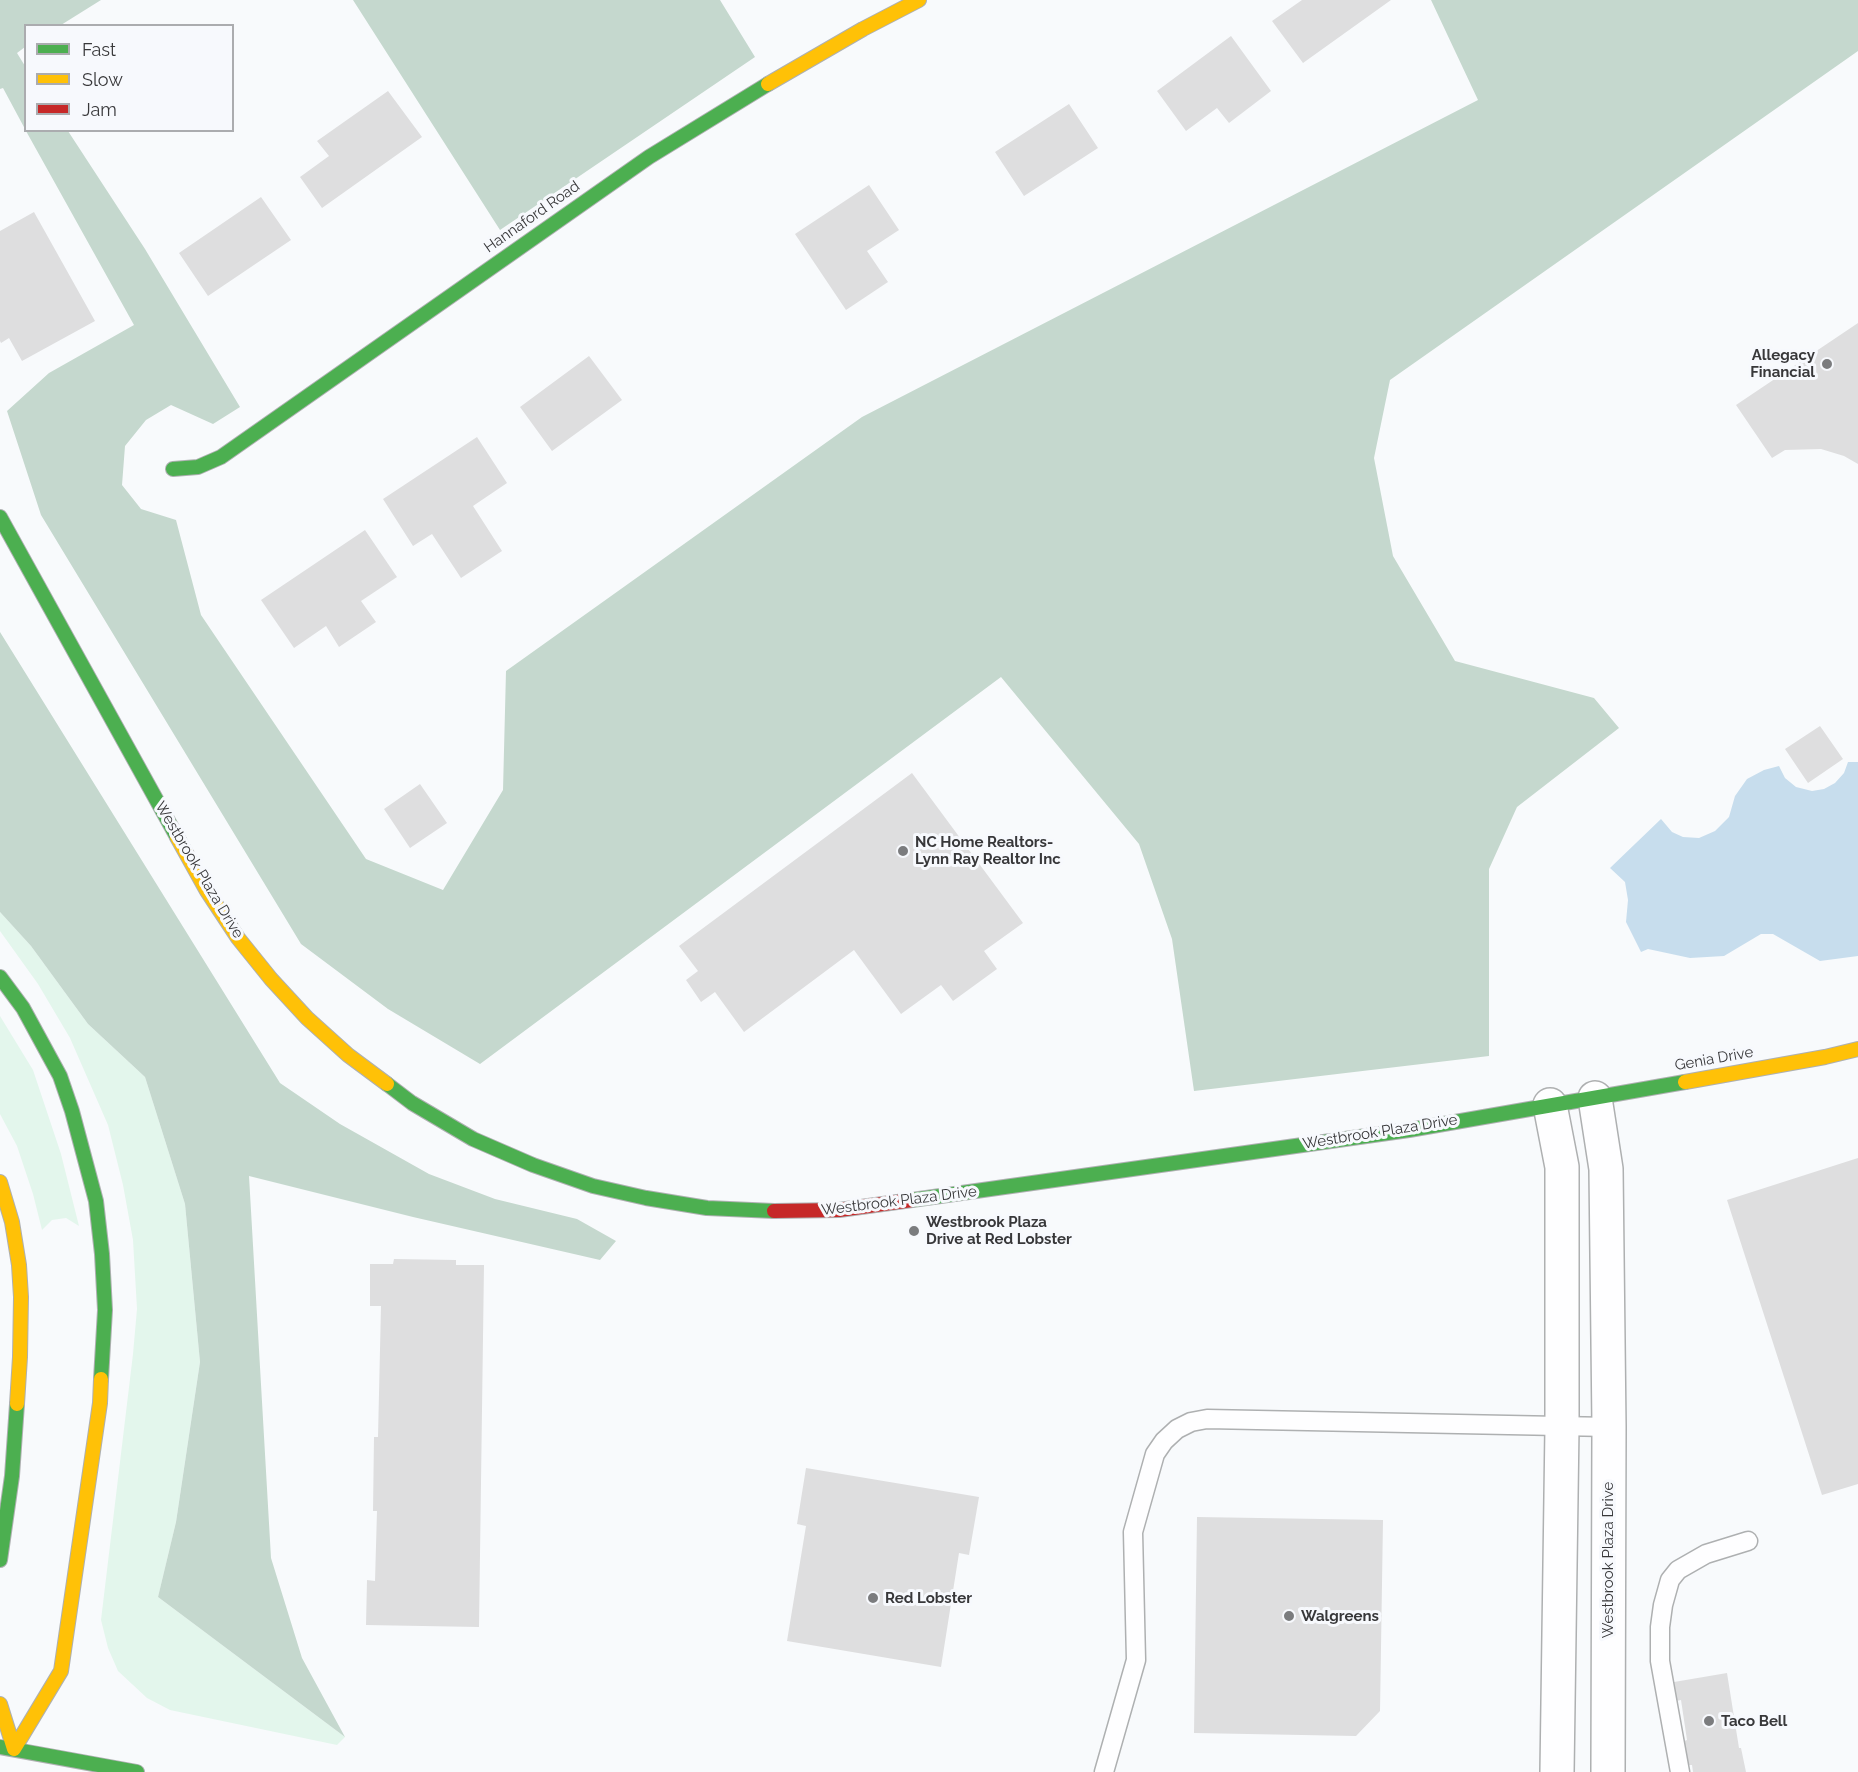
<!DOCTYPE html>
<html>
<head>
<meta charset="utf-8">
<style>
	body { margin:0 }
	#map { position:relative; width:1858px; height:1772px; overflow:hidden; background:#f8fafc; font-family:Raleway,sans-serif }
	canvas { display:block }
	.legend { position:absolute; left:24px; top:24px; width:210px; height:108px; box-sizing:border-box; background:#f7f9fd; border:2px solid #abacaf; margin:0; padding:8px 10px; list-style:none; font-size:18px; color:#38383a }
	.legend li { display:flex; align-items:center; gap:12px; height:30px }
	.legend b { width:30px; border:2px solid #abacaf }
</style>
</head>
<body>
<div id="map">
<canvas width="1858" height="1772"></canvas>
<ul class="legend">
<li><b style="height:8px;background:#4caf50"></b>Fast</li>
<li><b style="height:8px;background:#ffc107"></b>Slow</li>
<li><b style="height:8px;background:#c62828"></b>Jam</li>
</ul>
</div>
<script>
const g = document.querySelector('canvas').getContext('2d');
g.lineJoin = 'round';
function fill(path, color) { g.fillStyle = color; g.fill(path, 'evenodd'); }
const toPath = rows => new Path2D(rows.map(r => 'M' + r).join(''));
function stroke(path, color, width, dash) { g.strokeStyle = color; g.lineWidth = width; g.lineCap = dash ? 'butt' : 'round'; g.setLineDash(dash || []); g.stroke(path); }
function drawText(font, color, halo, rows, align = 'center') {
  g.font = font + ' Raleway,sans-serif'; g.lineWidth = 6; g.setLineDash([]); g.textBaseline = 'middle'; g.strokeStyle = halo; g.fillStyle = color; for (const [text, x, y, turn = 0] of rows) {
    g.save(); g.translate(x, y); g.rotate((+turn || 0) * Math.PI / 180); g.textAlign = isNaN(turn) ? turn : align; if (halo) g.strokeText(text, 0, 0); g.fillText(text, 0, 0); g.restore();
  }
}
fill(toPath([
	[0,912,31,946,88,1024,145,1077,185,1204,200,1362,176,1522,158,1597,345,1737,337,1745,170,1710,147,1698,118,1671,108,1648,101,1620,133,1354,137,1309,133,1240,123,1185,108,1125,70,1038,38,984,0,931],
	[0,1016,33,1070,61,1154,79,1226,66,1218,52,1220,42,1230,33,1194,17,1146,0,1114]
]), '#e3f6ec');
fill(toPath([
	[0,0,101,0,61,25,26,26,25,47,17,53,25,66,25,129,3,88,0,89],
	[353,0,720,0,755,57,500,230],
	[1431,0,1858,0,1858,51,1390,380,1374,458,1393,556,1455,661,1594,698,1619,728,1517,807,1489,869,1489,1056,1194,1091,1172,939,1139,844,1001,677,480,1064,388,1009,301,944,41,515,7,411,49,373,134,325,26,131,68,131,145,249,240,407,213,424,171,405,146,420,125,446,122,485,141,509,176,520,201,615,366,859,443,890,503,790,506,671,862,417,1478,100],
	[0,632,280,1083,340,1124,429,1174,495,1199,577,1219,616,1241,600,1260,413,1217,249,1176,271,1558,302,1658,345,1737,158,1597,176,1522,200,1362,185,1204,145,1077,88,1024,31,946,0,912]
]), '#c5d8ce');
fill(toPath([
	[1848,762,1858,762,1858,956,1820,961,1773,934,1761,934,1724,956,1690,958,1648,949,1641,952,1626,922,1628,900,1625,882,1610,868,1661,819,1672,832,1683,837,1699,838,1715,831,1729,817,1735,796,1747,779,1764,770,1779,766,1785,778,1796,787,1812,791,1824,789,1835,783,1844,773]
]), '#c7dded');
fill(toPath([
	[1302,0,1391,0,1303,63,1272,21],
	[1231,36,1271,91,1229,123,1217,108,1186,131,1157,91],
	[388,91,422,137,322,208,300,177,329,156,317,141],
	[1069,104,1098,148,1024,196,995,152],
	[869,185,899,230,867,251,888,282,846,310,795,234],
	[261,197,291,240,208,296,179,253],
	[34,212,95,321,22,361,9,338,1,343,0,341,0,231],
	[1858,323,1858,464,1844,456,1821,449,1785,450,1772,458,1736,405],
	[589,356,622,400,552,451,520,407],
	[477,437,507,483,473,506,502,551,461,578,432,534,413,546,383,499],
	[365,530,397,577,361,601,376,622,339,647,326,626,294,648,261,600],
	[1820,726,1843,759,1808,783,1785,749],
	[912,773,1023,923,984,951,997,969,953,1001,941,985,901,1014,854,950,744,1032,715,992,701,1002,686,980,698,971,679,946],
	[420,784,447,823,410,848,384,809],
	[1858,1158,1858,1484,1822,1495,1727,1200],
	[394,1259,456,1260,456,1265,484,1265,479,1627,366,1625,367,1580,375,1581,377,1511,373,1511,374,1437,378,1437,381,1306,370,1306,370,1264,393,1264],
	[806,1468,979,1497,969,1555,959,1553,941,1667,787,1641,806,1526,797,1524],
	[1197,1517,1383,1520,1380,1711,1356,1736,1194,1733],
	[1727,1673,1739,1748,1741,1748,1746,1772,1693,1772,1692,1765,1688,1765,1684,1741,1687,1740,1681,1700,1676,1701,1674,1682]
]), '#dededf');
const lane = toPath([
	[1104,1772,1136,1660,1133,1532,1155,1454,1164,1441,1177,1429,1191,1422,1207,1419,1609,1427],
	[1680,1772,1660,1661,1660,1627,1663,1605,1670,1580,1678,1570,1706,1554,1748,1541]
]);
const street = toPath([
	[1595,1098,1606,1169,1609,1427,1608,1772],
	[1550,1105,1562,1167,1562,1427,1557,1772]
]);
const fast = toPath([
	[173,469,198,467,221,457,649,157,768,84],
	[0,517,177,837],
	[0,977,23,1008,60,1076,72,1111,96,1201,102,1254,105,1310,101,1379],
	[387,1084,412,1103,473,1139,533,1165,593,1186,646,1198,707,1208,774,1211],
	[912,1200,1409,1130,1685,1082],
	[0,1560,12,1476,17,1404],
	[0,1747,137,1772]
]);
const slow = toPath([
	[768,84,863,29,919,0],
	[177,837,207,891,238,938,271,979,307,1018,348,1055,387,1084],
	[1685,1082,1825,1057,1858,1049],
	[0,1182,12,1222,19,1265,21,1297,20,1357,17,1404],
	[0,1704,14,1749],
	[14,1749,61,1671,100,1403,101,1379]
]);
const jam = toPath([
	[774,1211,839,1210,912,1200]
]);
stroke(lane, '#aeb0b1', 21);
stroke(street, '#aeb0b1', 36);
stroke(fast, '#aeb0b1', 16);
stroke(slow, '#aeb0b1', 16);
stroke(jam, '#aeb0b1', 16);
stroke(lane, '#fefeff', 18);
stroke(street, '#fefeff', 33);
stroke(fast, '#4caf50', 14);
stroke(slow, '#ffc107', 14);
stroke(jam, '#c62828', 14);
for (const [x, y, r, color] of [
	[1827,364,6,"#7b7c7e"],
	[903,851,6,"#7b7c7e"],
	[914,1231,6,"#7b7c7e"],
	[873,1598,6,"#7b7c7e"],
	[1289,1616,6,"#7b7c7e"],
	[1709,1721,6,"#7b7c7e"]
]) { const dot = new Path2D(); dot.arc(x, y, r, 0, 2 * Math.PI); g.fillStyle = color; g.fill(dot); stroke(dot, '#f7f9fd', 2); }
drawText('15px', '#38383a', '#f7f9fd', [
	["Hannaford Road",532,217,-35],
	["Westbrook Plaza Drive",199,870,59],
	["Genia Drive",1714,1059,-10],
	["Westbrook Plaza Drive",1380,1132,-9],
	["Westbrook Plaza Drive",899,1201,-7],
	["Westbrook Plaza Drive",1608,1560,-90]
]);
drawText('bold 15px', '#38383a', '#f7f9fd', [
	["Allegacy",1815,355,"right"],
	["Financial",1815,372,"right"],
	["NC Home Realtors-",915,842],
	["Lynn Ray Realtor Inc",915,859],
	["Westbrook Plaza",926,1222],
	["Drive at Red Lobster",926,1239],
	["Red Lobster",885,1598],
	["Walgreens",1301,1616],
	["Taco Bell",1721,1721]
], 'left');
</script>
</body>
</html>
